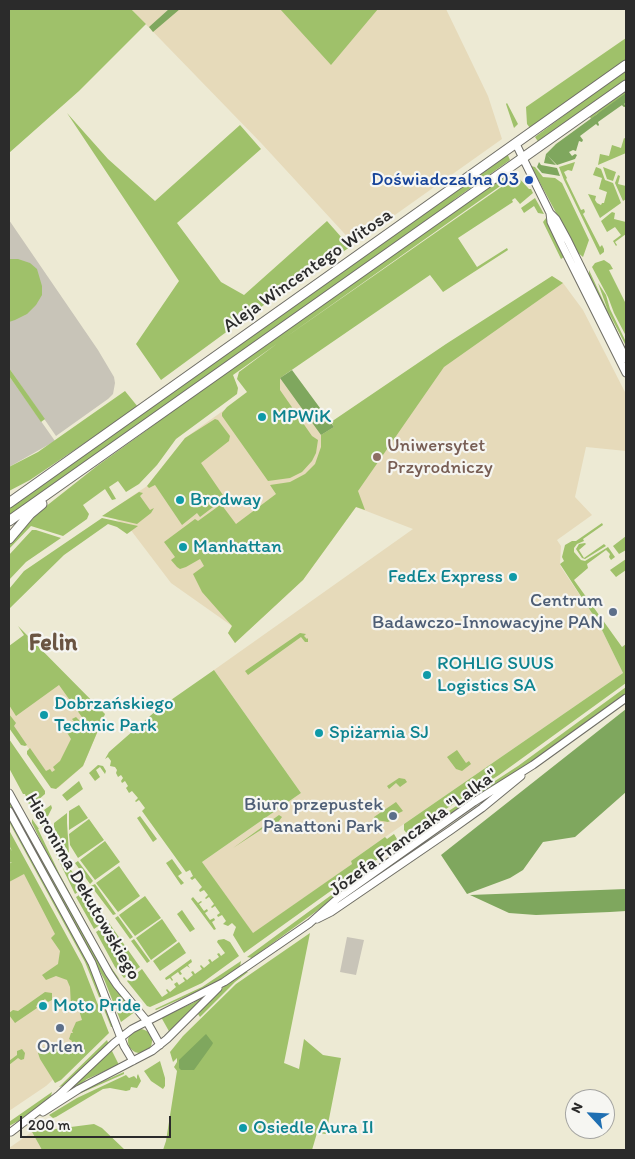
<!DOCTYPE html>
<html>
<head>
<meta charset="utf-8">
<style>
	body { margin:0 }
	#map { position:relative; width:635px; height:1159px; overflow:hidden; background:#edead4; font-family:Itim,sans-serif }
	canvas { display:block }
	.frame { position:absolute; inset:0; border:10px solid #2b2b2b; pointer-events:none }
	.north { position:absolute; left:565px; top:1089px; width:50px; height:50px; box-sizing:border-box; background:#f6f6f2; border:1px solid #a5a5a2; border-radius:50%; rotate:295deg; font-size:14px; font-weight:700; line-height:20px; text-align:center; color:#2b2b2b }
	.north::after { content:''; display:block; margin:auto; width:18px; height:22px; background:#1f6fb2; clip-path:polygon(50% 0,100% 100%,50% 72%,0 100%) }
	.scale { position:absolute; left:20px; top:1116px; width:151px; height:22px; box-sizing:border-box; border:2px solid #2b2b2b; border-top:0; padding-left:6px; font-size:15px; line-height:18px; white-space:nowrap; color:#2b2b2b; -webkit-text-stroke:4px #f6f6f2; paint-order:stroke }
</style>
</head>
<body>
<div id="map">
<canvas width="635" height="1159"></canvas>
<div class="frame"></div>
<div class="north">N</div>
<div class="scale">200 m</div>
</div>
<script>
const g = document.querySelector('canvas').getContext('2d');
g.lineJoin = 'round';
function fill(path, color) { g.fillStyle = color; g.fill(path, 'evenodd'); }
const toPath = rows => new Path2D(rows.map(r => 'M' + r).join(''));
function stroke(path, color, width, dash) { g.strokeStyle = color; g.lineWidth = width; g.lineCap = dash ? 'butt' : 'round'; g.setLineDash(dash || []); g.stroke(path); }
function drawText(font, color, halo, rows, align = 'center') {
  g.font = font + ' Itim,sans-serif'; g.lineWidth = 4.5; g.setLineDash([]); g.textBaseline = 'middle'; g.strokeStyle = halo; g.fillStyle = color; for (const [text, x, y, turn = 0] of rows) {
    g.save(); g.translate(x, y); g.rotate((+turn || 0) * Math.PI / 180); g.textAlign = isNaN(turn) ? turn : align; if (halo) g.strokeText(text, 0, 0); g.fillText(text, 0, 0); g.restore();
  }
}
fill(toPath([
	[131,9,446,9,488,96,502,139,354,244,262,144],
	[552,276,563,283,583,310,626,394,626,451,586,447,575,497,592,515,557,540,561,546,560,564,561,567,599,624,623,673,385,837,351,861,352,864,253,934,202,862,301,793,214,670,413,529,356,507,303,580,235,643,228,633,232,626,171,583,130,529,107,513,147,486,185,438,280,370,325,430],
	[46,661,99,728,83,766,58,788,9,722,9,689],
	[18,863,36,891,104,1033,46,1086,9,1111,9,870],
	[32,1132,42,1150,9,1150,9,1148]
]), '#e6daba');
fill(toPath([
	[9,220,98,350,114,377,115,383,113,394,108,399,56,436,9,368],
	[9,376,55,441,9,467],
	[347,937,364,940,356,975,340,972]
]), '#c8c4b8');
fill(toPath([
	[9,9,131,9,146,24,79,91,9,153],
	[280,9,378,9,331,65],
	[626,38,626,61,530,128,527,124,526,107],
	[626,69,626,81,539,143,535,137],
	[626,89,626,102,624,104,626,106,624,107,622,105,597,114,591,119,590,117,600,107],
	[507,103,518,124,514,128,506,104],
	[67,113,108,159,155,201,240,125,261,149,177,223,221,282,244,295,327,221,350,247,255,311,161,380,136,344,179,281],
	[624,138,626,139,626,153,598,165,600,154,609,156,612,145,621,148],
	[507,153,510,160,455,199,443,211,9,518,9,507],
	[575,162,572,171,568,170,564,172,567,178,566,179,581,210,584,209,585,212,583,214,600,247,602,245,604,249,604,252,600,255,564,180,559,167],
	[531,166,535,167,543,177,555,178,562,183,589,240,583,257,577,252],
	[596,167,601,169,605,180,613,183,621,203,600,218,588,194,596,196,595,200,597,203,601,205,602,203,604,203,607,192,599,189,602,178,593,175],
	[603,167,616,172,613,181,607,179],
	[512,169,516,175,283,339,517,176,529,189,531,189,533,193,520,204,515,198,512,200,513,202,458,238,477,267,507,248,508,250,443,292,430,275,280,378,280,390,312,436,318,440,316,453,312,461,302,472,290,478,268,481,222,416,222,413,227,407,247,392,237,379,239,372,278,343,233,375,238,388,237,394,176,439,157,465,139,484,126,492,118,481,109,487,116,499,112,500,105,489,83,505,89,514,87,519,63,536,31,526,9,549,9,544,40,511,97,466,147,430,191,396],
	[618,175,620,176,618,184,626,186,626,199,623,201,615,183],
	[535,198,544,214,538,213,534,206,524,213,521,208],
	[612,212,615,213,614,219,626,222,626,234,615,242,617,245,616,246,613,241,621,235,615,227,607,232,601,221],
	[546,218,564,257,561,259,543,222],
	[9,259,18,259,30,263,37,269,42,286,42,295,36,305,27,314,15,320,9,322],
	[604,260,610,264,613,269,609,270,626,304,626,336,614,313,608,297,592,267,595,263],
	[589,270,626,350,626,355,605,313,601,300,589,276],
	[552,276,563,283,444,367,358,491,365,510,356,507,303,580,235,643,228,633,232,626,202,592,193,574,204,566,200,559,186,567,180,569,177,567,171,560,175,557,164,542,195,519,198,521,227,500,224,508,236,524,276,494,270,485,290,482,305,474,315,464,321,447,321,435,334,427,331,422,446,344],
	[598,283,606,295,610,309,626,342,626,346,608,311],
	[9,368,45,419,41,422,9,376],
	[125,391,138,407,30,480,9,491,9,467,38,452],
	[215,419,218,420,230,436,229,441,201,463,225,498,200,517,197,513,182,525,155,485,149,488,147,486,185,438],
	[139,492,143,493,140,496,150,510,154,508,151,513,137,524,102,516],
	[102,518,138,526,127,534,117,527,108,524,64,555,9,609,9,589,24,571],
	[602,523,603,525,583,539,584,541,577,544,574,548,574,552,581,560,585,561,608,547,615,557,611,560,609,557,610,554,606,550,587,564,588,568,574,580,622,647,626,644,626,683,499,775,438,814,413,836,409,836,404,830,404,824,623,673,599,624,560,564,564,561,562,557,565,545,572,541,576,541],
	[32,530,36,530,61,538,26,562,9,580,9,555],
	[626,536,626,550,619,554,613,546],
	[585,543,586,544,579,550,584,558,604,544,606,546,585,559,582,558,576,549,579,544],
	[626,559,626,570,616,577,610,570],
	[18,626,105,714,83,766,56,789,51,788,27,754,27,751,30,748,46,771,50,769,52,772,55,770,53,767,60,761,71,739,66,731,74,725,75,727,77,725,72,719,76,717,81,722,84,720,59,685,16,716,9,705,9,646,24,635],
	[300,633,306,634,304,636,307,639,308,638,308,642,305,642,301,637,248,675,245,671],
	[214,670,301,793,202,862,253,933,352,864,351,861,385,837,387,839,394,834,397,839,403,840,392,848,393,850,365,867,347,881,346,880,244,953,233,935,236,927,232,923,228,926,223,924,226,921,222,915,218,917,217,915,220,913,215,906,212,908,211,907,214,904,209,897,206,899,205,898,208,895,204,890,200,892,199,890,202,887,195,878,192,880,190,878,193,876,190,870,186,872,142,811,145,808,139,800,136,802,135,801,138,798,132,791,129,793,126,788,128,786,125,781,122,783,121,781,123,778,121,775,118,777,116,773,117,770,115,767,110,766,111,761,108,757,105,759,109,752,158,709],
	[626,687,626,695,531,762,477,796,420,837,418,835,441,816,518,766],
	[9,714,16,723,14,726,27,745,25,746,21,745,9,728],
	[9,739,45,791,45,794,30,807,25,794,23,794,9,768],
	[457,750,466,763,469,761,471,764,462,771,456,769,447,757],
	[98,765,103,766,106,771,105,774,100,767,96,770,100,777,95,781,89,773],
	[399,778,405,779,407,782,400,787,396,783,389,789,387,786],
	[79,781,83,789,67,801,62,795],
	[9,798,103,970,117,990,136,1011,121,1022,104,979,9,805],
	[396,802,403,811,397,814,395,812,390,816,392,820,388,822,376,820,374,817],
	[51,805,52,808,46,820,46,829,66,863,84,888,75,894,37,815],
	[79,805,88,818,69,830,69,811],
	[67,813,67,823,69,853,54,828,54,823],
	[279,815,282,817,276,825,273,822,233,848],
	[140,816,157,839,153,842,137,818],
	[9,817,91,969,113,1027,111,1027,85,962,9,822],
	[32,819,39,829,38,829,59,873,106,960,120,980,113,974,58,876,32,823],
	[89,819,104,840,78,858,70,845,69,834],
	[9,830,82,964,109,1033,61,1080,55,1083,40,1059,38,1053,42,1048,46,1047,46,1049,60,1044,61,1046,63,1046,64,1044,66,1044,71,1045,72,1041,69,1039,71,1033,73,1033,72,1031,76,1022,82,1020,77,1004,71,1006,70,987,67,980,56,976,46,980,42,975,58,964,60,951,51,938,55,934,24,874,9,882,9,864,12,862,9,863,9,847,12,851,9,845],
	[105,841,120,862,95,880,80,860],
	[172,859,182,873,178,876,184,883,181,885,166,863],
	[78,861,93,881,90,884,75,863],
	[119,866,140,896,118,912,96,883],
	[359,879,351,886,255,956,252,958,247,957,345,885],
	[95,884,116,914,113,915,91,886],
	[86,891,107,920,94,929,76,897],
	[145,896,161,918,135,936,119,915],
	[193,897,198,903,201,901,202,902,199,904,204,911,207,909,208,911,205,913,210,920,214,918,215,920,212,922,216,929,214,930,191,899],
	[182,910,195,929,190,932,177,914],
	[118,916,133,937,130,939,115,918],
	[162,919,177,941,151,960,136,938],
	[109,923,140,967,124,978,115,967,96,932],
	[310,933,284,1063,299,1069,304,1039,323,1055,341,1058,326,1134,317,1133,312,1150,163,1150,166,1141,177,1071,174,1067,177,1062,177,1058,173,1062,170,1052,183,1036,236,984],
	[134,939,150,961,147,963,131,941],
	[224,939,230,942,239,956,202,983,172,997,150,1007,147,1006,127,981,142,969,162,997,168,993,166,990,167,989,170,992,176,987,174,984,177,982,179,985,185,981,183,978,184,977,187,980,193,975,191,972,193,971,195,974,202,969,200,966,201,965,204,968,210,963,208,960,210,959,212,962,219,957,217,954,219,953,221,956,225,953,217,942,218,940],
	[179,942,186,953,160,971,153,961],
	[191,959,192,962,188,965,190,968,187,966,180,971,182,974,180,975,178,972,171,977,173,980,172,981,170,978,166,980,165,978],
	[241,961,240,967,214,984,156,1010,155,1009,202,987],
	[245,971,248,972,235,982,192,1025,200,1017,198,1014,206,1004,229,982],
	[218,986,170,1033,161,1017,193,1003],
	[45,992,52,993,52,1000,48,1002,45,999,36,1006,37,1008,15,1023,9,1015,9,1013,13,1010,18,1011],
	'128 1041a12 12 0 1 1 24 0a12 12 0 1 1-24 0Z',
	[107,1040,109,1045,69,1082,63,1086,59,1087],
	[22,1049,25,1053,24,1059,21,1060,18,1058,9,1065,9,1061,17,1055,17,1051],
	[111,1049,119,1065,87,1079,70,1092,66,1091],
	[160,1061,165,1078,165,1086,163,1089,151,1081,144,1071],
	[124,1072,124,1074,72,1097,49,1113,49,1111,70,1096],
	[138,1074,141,1081,137,1088,131,1087,130,1090,126,1091,110,1088,103,1089,56,1117,53,1118,49,1115,77,1098,126,1075,129,1078,134,1076,137,1079,137,1076],
	[52,1092,51,1096,46,1102,24,1118,9,1126,9,1122],
	[94,1124,102,1128,125,1150,42,1150,32,1132]
]), '#9fc16a');
fill(toPath([
	[169,9,180,9,153,32,149,27],
	[626,93,626,102,624,104,626,106,624,107,622,105,598,122,599,125,598,126,596,124,580,136,583,140,582,142,579,141,576,151,573,150,569,152,572,156,575,154,577,155,575,159,557,165,547,155,556,165,544,163,546,154,556,144],
	[539,162,541,165,557,168,560,176,542,173,537,167],
	[292,370,334,427,321,435,280,378],
	[626,709,626,792,575,837,543,842,523,870,510,878,467,894,441,855],
	[626,889,626,911,610,912,536,915,509,913,470,895],
	[206,1034,213,1043,212,1045,194,1070,181,1070,179,1068,179,1060]
]), '#7fa75e');
const minor = toPath([
	[516,144,550,213,556,219,568,241,626,359],
	[550,213,551,222,561,243,626,373],
	[9,793,109,973,117,985,146,1020,160,1045],
	[9,811,92,963,124,1046,133,1061],
	[317,919,331,912,451,830,482,808,521,776],
	[43,1112,79,1089,152,1051,167,1039,218,988],
	[11,1132,59,1095,114,1043,132,1029,224,982,310,923,337,899,474,802,533,765,626,698]
]);
const major = toPath([
	[9,503,626,65],
	[9,521,626,85],
	[9,539,30,514,42,504]
]);
stroke(minor, '#6f6e66', 9);
stroke(major, '#6f6e66', 11);
stroke(minor, '#fff', 7);
stroke(major, '#fff', 9);
for (const [x, y, r, color] of [
	[529,180,5,"#1a4fb4"],
	[262,417,5,"#0f9aa8"],
	[377,457,5,"#8d6e63"],
	[180,500,5,"#0f9aa8"],
	[183,547,5,"#0f9aa8"],
	[513,577,5,"#0f9aa8"],
	[613,612,5,"#5c6f8a"],
	[427,675,5,"#0f9aa8"],
	[44,715,5,"#0f9aa8"],
	[319,733,5,"#0f9aa8"],
	[393,816,5,"#5c6f8a"],
	[43,1006,5,"#0f9aa8"],
	[60,1028,5,"#5c6f8a"],
	[243,1128,5,"#0f9aa8"]
]) { const dot = new Path2D(); dot.arc(x, y, r, 0, 2 * Math.PI); g.fillStyle = color; g.fill(dot); stroke(dot, '#f6f6f2', 2); }
drawText('19px', '#164399', '#f6f6f2', [
	["Doświadczalna 03",519,180]
], 'right');
drawText('19px', '#2b2b2b', '#f6f6f2', [
	["Aleja Wincentego Witosa",308,271,-35],
	["Józefa Franczaka \"Lalka\"",414,833,-36],
	["Hieronima Dekutowskiego",82,887,60]
]);
drawText('19px', '#0d838f', '#f6f6f2', [
	["MPWiK",272,417],
	["Brodway",190,500],
	["Manhattan",193,547],
	["FedEx Express",503,577,"right"],
	["ROHLIG SUUS",437,664],
	["Logistics SA",437,686],
	["Dobrzańskiego",54,704],
	["Technic Park",54,726],
	["Spiżarnia SJ",329,733],
	["Moto Pride",53,1006],
	["Osiedle Aura II",253,1128]
], 'left');
drawText('19px', '#785e54', '#f6f6f2', [
	["Uniwersytet",387,446],
	["Przyrodniczy",387,468]
], 'left');
drawText('19px', '#4e5e75', '#f6f6f2', [
	["Centrum",603,601],
	["Badawczo-Innowacyjne PAN",603,623],
	["Biuro przepustek",383,805],
	["Panattoni Park",383,827],
	["Orlen",60,1047,"center"]
], 'right');
drawText('bold 24px', '#6a5442', '#f6f6f2', [
	["Felin",53,644]
]);
</script>
</body>
</html>
